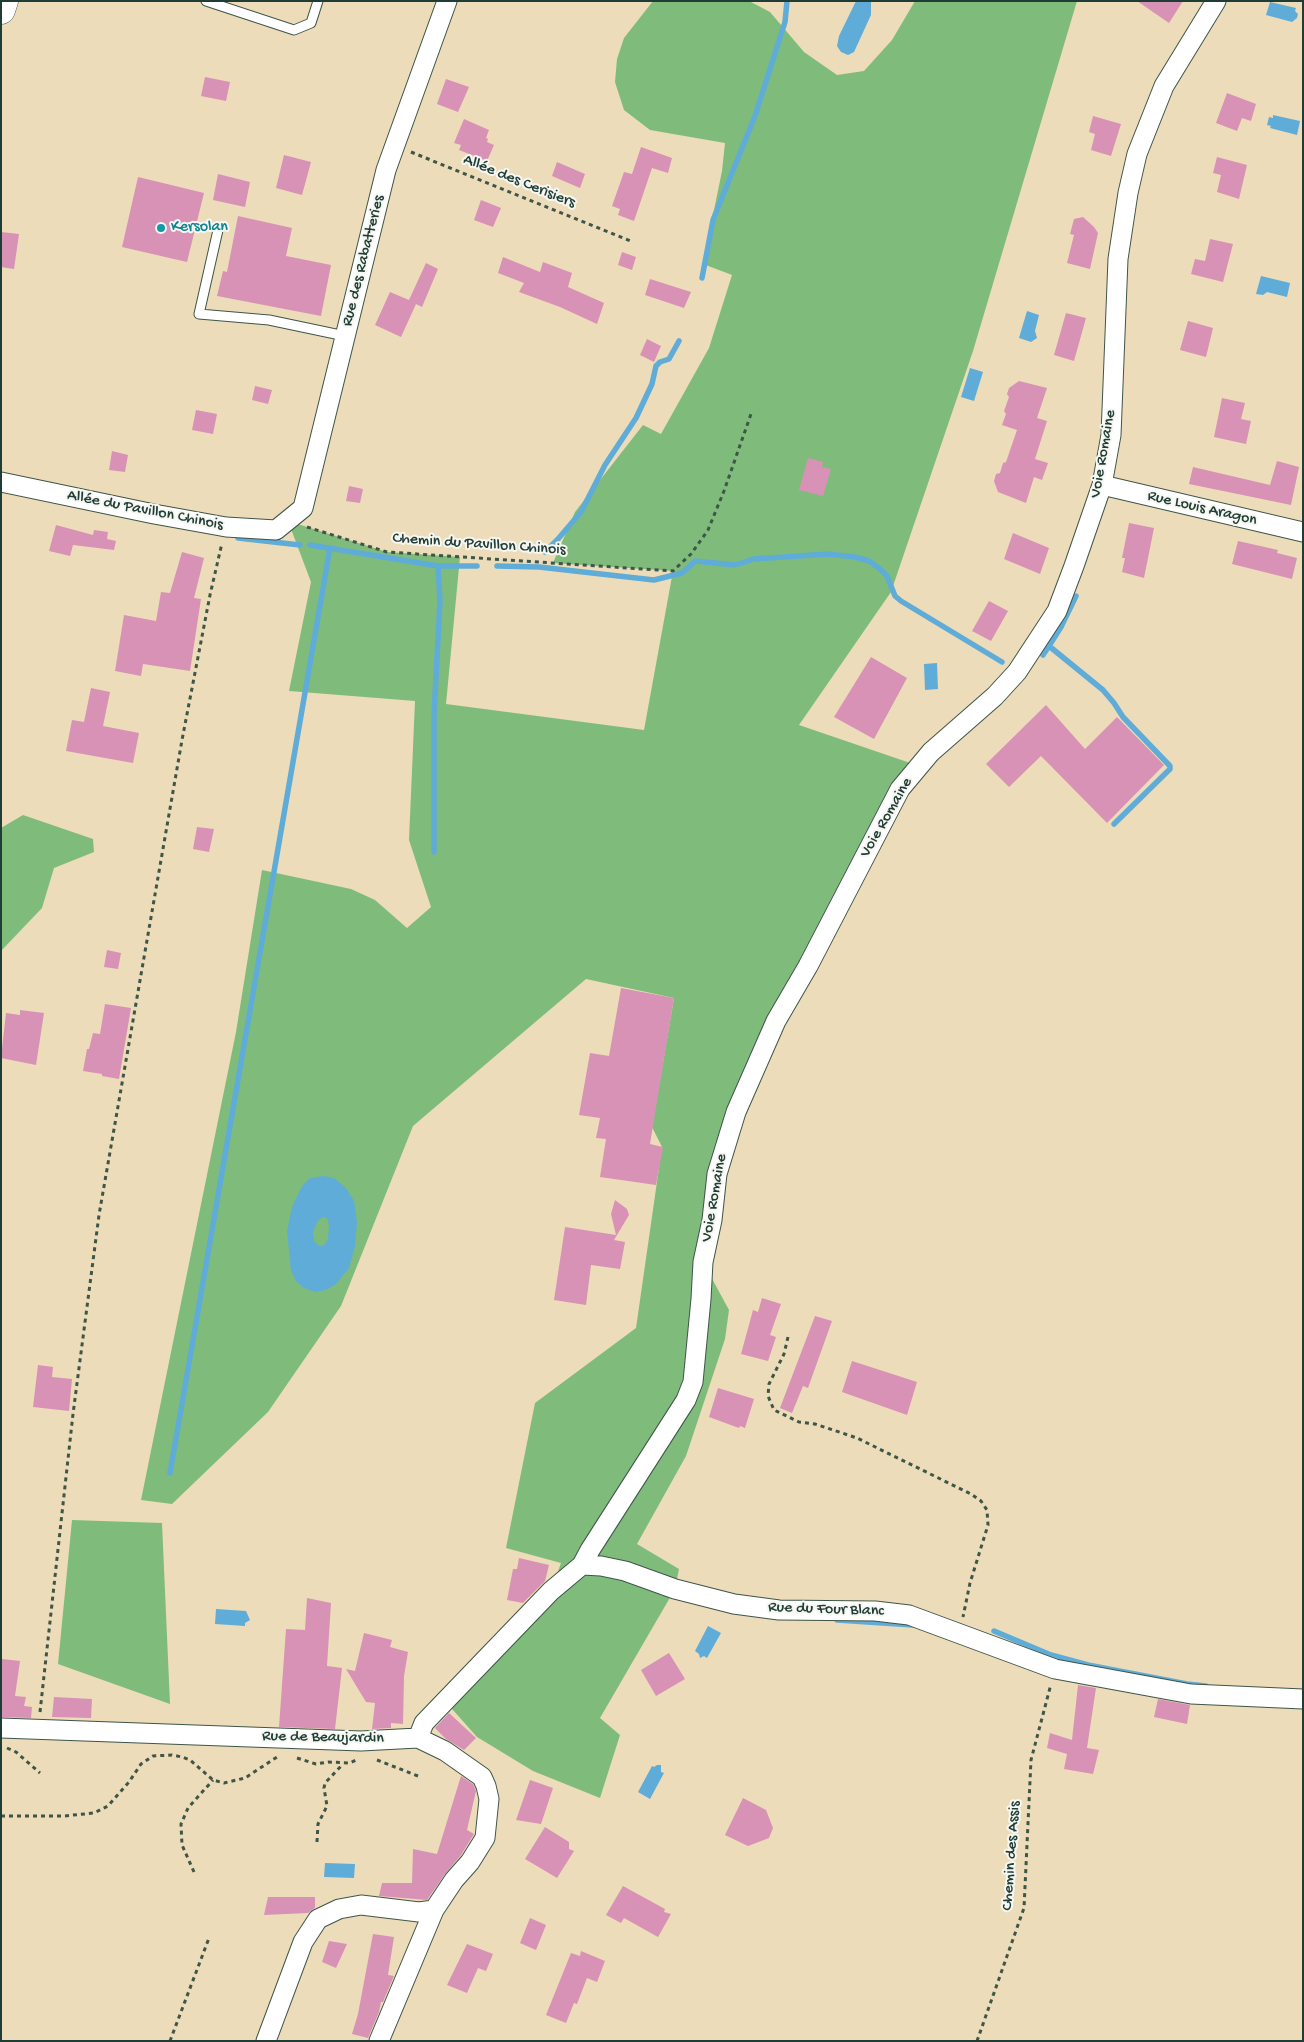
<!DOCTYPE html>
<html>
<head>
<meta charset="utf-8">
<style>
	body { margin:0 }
	#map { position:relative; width:1304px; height:2042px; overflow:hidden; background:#eddcb9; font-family:"Gochi Hand",sans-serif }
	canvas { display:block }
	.frame { position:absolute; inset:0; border:2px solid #1f3d34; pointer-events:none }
</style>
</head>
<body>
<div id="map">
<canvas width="1304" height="2042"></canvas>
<div class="frame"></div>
</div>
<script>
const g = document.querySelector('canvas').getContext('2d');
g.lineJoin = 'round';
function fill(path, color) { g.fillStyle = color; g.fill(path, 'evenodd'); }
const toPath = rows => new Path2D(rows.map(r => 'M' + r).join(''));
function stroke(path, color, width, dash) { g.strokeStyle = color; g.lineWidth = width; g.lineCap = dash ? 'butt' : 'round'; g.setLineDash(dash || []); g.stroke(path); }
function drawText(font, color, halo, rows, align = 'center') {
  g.font = font + ' "Gochi Hand",sans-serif'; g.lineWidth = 4; g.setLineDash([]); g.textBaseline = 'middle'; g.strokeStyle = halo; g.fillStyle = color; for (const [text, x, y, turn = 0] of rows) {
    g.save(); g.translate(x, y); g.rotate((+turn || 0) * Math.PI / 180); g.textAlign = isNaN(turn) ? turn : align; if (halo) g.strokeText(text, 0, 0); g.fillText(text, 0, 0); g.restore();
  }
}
fill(toPath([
	[653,1,749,1,770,12,804,52,837,75,864,71,892,40,915,1,1077,1,973,351,891,592,799,725,919,766,736,1112,703,1262,729,1310,725,1339,686,1456,637,1544,679,1569,675,1589,600,1718,620,1735,600,1798,533,1771,477,1737,445,1701,551,1591,561,1563,506,1548,535,1403,636,1328,662,1147,652,1127,674,998,586,979,413,1126,341,1306,268,1412,172,1504,141,1500,236,1032,262,870,351,889,375,900,407,928,431,907,409,840,415,701,289,691,311,582,288,521,387,552,460,557,446,704,644,730,673,571,553,563,575,512,643,425,661,434,709,348,732,275,703,264,722,171,725,143,650,130,624,110,615,82,617,59,624,38],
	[23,815,93,839,94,852,54,868,42,908,1,951,1,828],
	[72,1520,162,1523,170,1704,58,1664]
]), '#7fbc7b');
fill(toPath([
	[856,1,871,2,871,15,854,52,848,55,841,52,837,46,839,36],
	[1270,2,1296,8,1295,11,1298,14,1297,18,1292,22,1266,15],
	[1273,115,1300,121,1297,135,1270,128,1271,126,1267,125,1269,117,1273,118],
	[1261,276,1290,283,1287,297,1267,292,1263,295,1256,294],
	[1027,311,1039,315,1035,331,1037,338,1031,342,1019,338],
	[970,368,983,372,974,401,961,397],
	[937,663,938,689,925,690,924,664],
	[324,1176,334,1178,346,1188,354,1201,357,1222,355,1246,349,1268,336,1284,326,1290,315,1292,304,1288,296,1281,291,1271,287,1231,292,1207,302,1186,310,1178],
	[322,1217,327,1218,329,1225,328,1239,324,1245,319,1246,314,1241,313,1233,317,1222],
	[216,1609,246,1611,250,1620,245,1623,245,1626,215,1624],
	[708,1626,721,1633,707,1658,704,1656,700,1658,699,1654,695,1651],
	[657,1765,661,1765,661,1772,664,1773,650,1799,638,1792,652,1766,654,1767],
	[325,1863,355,1864,354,1878,324,1877]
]), '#5facd8');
stroke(toPath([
	[702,278,713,220,755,116,785,22,787,1],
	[238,538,300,545],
	[310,545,438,566],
	[545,552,558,539,581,512,605,465,636,418,652,384,656,366,660,362,669,359,679,341],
	[497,566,539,567,654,580,682,573,695,561,735,565,754,559,828,554,855,557,869,561,880,569,887,576,895,596,901,601,1002,662],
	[1049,646,1061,627,1076,596],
	[1043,655,1049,646,1103,690,1114,703,1123,717,1170,766,1170,769,1114,824],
	[434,852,434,714,440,601,438,566,477,566],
	[170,1473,330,548],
	[837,1620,913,1625],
	[994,1631,1051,1655,1088,1665,1187,1684,1206,1686]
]), '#5facd8', 5.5);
fill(toPath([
	[1137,1,1183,1,1169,23],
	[205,77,230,82,226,101,201,96],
	[446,79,469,87,458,112,437,104],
	[1227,93,1256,104,1251,121,1242,118,1237,131,1216,123],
	[1093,116,1121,124,1111,156,1091,150,1095,134,1089,132],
	[464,119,489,130,486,138,488,139,487,142,494,145,487,161,459,150,461,145,454,143],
	[641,147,672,158,668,173,652,168,634,221,618,215,620,209,612,206,624,172,632,174],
	[284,155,311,162,302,195,276,188],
	[1217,157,1247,165,1239,199,1217,192,1221,175,1213,173],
	[557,162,585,174,580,188,552,176],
	[218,174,250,182,245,207,213,200],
	[138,177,204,193,187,262,122,247],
	[481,200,501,208,493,227,474,220],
	[238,216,292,228,286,256,331,265,321,316,217,296,223,271,227,272],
	[1083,217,1094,227,1098,233,1090,269,1067,263,1074,235,1070,234,1074,219],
	[1,232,19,234,14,269,1,267],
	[1210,239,1233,244,1223,282,1191,274,1195,259,1205,261],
	[622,252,636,257,632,270,618,265],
	[503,257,540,272,543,262,572,273,568,287,604,303,597,324,560,307,519,292,524,283,498,273],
	[426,263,438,269,422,307,416,304,401,337,375,325,390,292,409,300],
	[650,279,691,292,684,308,645,295],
	[1066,313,1086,318,1074,361,1054,355],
	[1188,321,1213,328,1206,357,1180,350],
	[647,339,661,346,654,362,640,355],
	[1019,381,1047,388,1037,418,1047,421,1035,459,1048,463,1042,480,1034,477,1026,503,998,492,994,481,996,474,1000,473,1003,463,1006,462,1017,430,1002,425,1006,414,1004,411,1009,397,1007,394,1009,388],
	[255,386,272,390,268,404,252,400],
	[1222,398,1245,403,1241,419,1251,421,1246,444,1214,437],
	[196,410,217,414,213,434,192,430],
	[112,451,128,455,125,472,109,470],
	[808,458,823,462,822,467,831,469,823,496,799,490],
	[1277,461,1299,467,1291,505,1189,484,1193,467,1270,485],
	[349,486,363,489,360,503,346,501],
	[1129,523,1154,528,1144,578,1122,572,1125,558,1122,558],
	[56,525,93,535,94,530,108,532,107,539,116,541,114,550,73,545,70,556,49,551],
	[1013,533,1049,548,1040,574,1004,559],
	[1238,541,1278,550,1277,553,1297,558,1292,579,1232,564],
	[182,552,204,558,194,598,201,599,190,671,143,664,141,676,115,671,124,615,156,621,161,592,170,593],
	[989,601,1008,611,991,641,972,631],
	[871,657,907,678,874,739,834,717],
	[91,688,110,692,103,726,139,733,133,763,66,751,72,720,84,722],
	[1046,705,1085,749,1117,717,1164,765,1107,823,1041,756,1009,787,986,764],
	[197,827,214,829,209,852,193,849],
	[107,950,121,953,118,969,104,967],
	[621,988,674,998,650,1144,663,1147,656,1185,600,1177,606,1139,596,1138,600,1118,579,1115,590,1053,609,1056],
	[105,1004,131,1008,119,1079,102,1076,102,1074,83,1071,87,1049,89,1049,93,1033,100,1034],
	[20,1010,44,1013,36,1065,1,1058,6,1013,20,1015],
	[615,1200,627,1209,629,1215,614,1240,625,1242,620,1269,591,1265,586,1305,554,1300,565,1227,616,1235,611,1214],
	[762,1298,781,1304,770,1335,776,1337,768,1361,741,1354,753,1310,758,1312],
	[815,1316,832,1321,808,1388,803,1386,792,1413,780,1408],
	[852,1361,917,1382,907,1415,842,1392],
	[38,1365,53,1367,52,1377,72,1379,69,1411,33,1407],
	[718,1388,754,1399,745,1428,740,1426,739,1428,709,1417],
	[519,1558,549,1565,545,1581,523,1603,507,1600,513,1569,517,1569],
	[307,1598,331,1603,327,1666,342,1668,335,1729,279,1727,286,1629,305,1630],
	[364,1633,392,1640,390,1647,408,1652,404,1676,403,1724,391,1723,391,1728,372,1729,375,1703,366,1702,346,1669,355,1671],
	[669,1653,685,1679,656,1696,641,1670],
	[2,1659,20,1661,15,1696,26,1697,24,1706,32,1707,31,1718,1,1717],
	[1078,1685,1096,1688,1087,1748,1099,1750,1093,1774,1064,1769,1067,1754,1047,1748,1050,1733,1072,1740],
	[54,1697,92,1699,91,1718,52,1717],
	[1158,1699,1190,1705,1187,1724,1154,1717],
	[449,1713,476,1738,464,1750,446,1739,435,1728],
	[461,1776,473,1784,476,1791,467,1830,474,1834,461,1855,445,1874,427,1900,379,1896,382,1883,412,1883,413,1849,437,1854],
	[530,1780,553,1788,541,1824,516,1820],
	[743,1798,766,1810,773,1828,769,1838,748,1846,725,1835],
	[545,1827,569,1842,569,1849,574,1851,557,1878,525,1859],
	[623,1886,665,1909,664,1912,671,1914,658,1937,624,1918,621,1923,606,1915],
	[268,1897,315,1897,315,1908,308,1913,264,1915],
	[530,1918,546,1925,536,1950,520,1943],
	[373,1934,394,1937,388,1975,394,1976,383,2002,381,2002,379,2012,368,2038,352,2034,358,2014],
	[329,1941,347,1944,336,1968,322,1962],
	[467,1944,493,1954,486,1971,478,1968,467,1993,447,1985],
	[581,1951,605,1961,597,1982,587,1978,577,2004,574,2003,566,2023,546,2015,571,1953,580,1956]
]), '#d792b6');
const service = toPath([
	[206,1,294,30,311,23,318,1],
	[218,230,199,314,269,320,345,336]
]);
const minor = toPath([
	[1,482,154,514,226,527,276,530,303,508,386,170,447,1],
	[1102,485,1303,532],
	[582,1565,590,1550,686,1400,693,1382,701,1299,703,1262,712,1220,717,1174,736,1112,776,1021,808,966,900,789,931,752,995,696,1017,672,1057,611,1074,566,1102,485,1111,435,1118,259,1128,193,1137,154,1164,86,1216,1],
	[1,1728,361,1741,418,1738,445,1751,482,1777,486,1786,489,1799,485,1838,470,1862,454,1880,434,1910],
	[418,1738,424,1723,551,1591,582,1565,601,1566,625,1571,675,1589,734,1604,779,1610,875,1611,909,1615,1055,1669,1191,1694,1303,1699],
	[266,2041,303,1942,318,1919,339,1909,361,1905,419,1912,434,1910,379,2041]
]);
const primary = toPath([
	[1,10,4,1]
]);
stroke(service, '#3e5548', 11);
stroke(minor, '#3e5548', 21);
stroke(primary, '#3e5548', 29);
stroke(toPath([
	[411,152,633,242],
	[307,527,387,552,673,571,691,554,708,530,724,491,751,414],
	[788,1337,784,1354,769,1384,768,1396,774,1410,799,1422,815,1424,857,1438,971,1494,981,1501,987,1510,988,1525,970,1583,963,1617],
	[40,1712,73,1414,99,1215,182,740,210,595,222,543],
	[7,1748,16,1752,40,1773],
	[297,1758,316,1764,328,1762,350,1763,356,1760],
	[377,1760,418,1776],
	[1,1816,64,1816,94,1813,108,1806,129,1782,141,1764,153,1756,172,1755,182,1757,190,1760,213,1780,224,1783,245,1778,277,1757],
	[317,1842,318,1824,327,1806,324,1788,325,1783,343,1764],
	[194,1872,182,1845,181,1824,188,1808,213,1780],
	[170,2041,209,1938],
	[977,2041,1024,1908,1031,1760,1051,1684]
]), '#3e5548', 3, [4, 4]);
stroke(service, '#fff', 9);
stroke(minor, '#fff', 19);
stroke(primary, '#fff', 28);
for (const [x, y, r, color] of [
	[161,228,5,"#0f9aa8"]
]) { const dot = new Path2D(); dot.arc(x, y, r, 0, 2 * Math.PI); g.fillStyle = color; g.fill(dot); stroke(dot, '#f6f6f2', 2); }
drawText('16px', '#1f3d34', '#f6f6f2', [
	["Allée des Cerisiers",519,182,22],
	["Rue des Rabatteries",364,261,-76],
	["Voie Romaine",1104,454,-80],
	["Rue Louis Aragon",1202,509,13],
	["Allée du Pavillon Chinois",145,511,11],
	["Chemin du Pavillon Chinois",479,545,4],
	["Voie Romaine",887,818,-60],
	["Voie Romaine",715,1198,-80],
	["Rue du Four Blanc",826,1610,2],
	["Rue de Beaujardin",323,1738,1],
	["Chemin des Assis",1012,1856,-86]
]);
drawText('16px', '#0d838f', '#f6f6f2', [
	["Kersolan",171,228]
], 'left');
</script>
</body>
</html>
